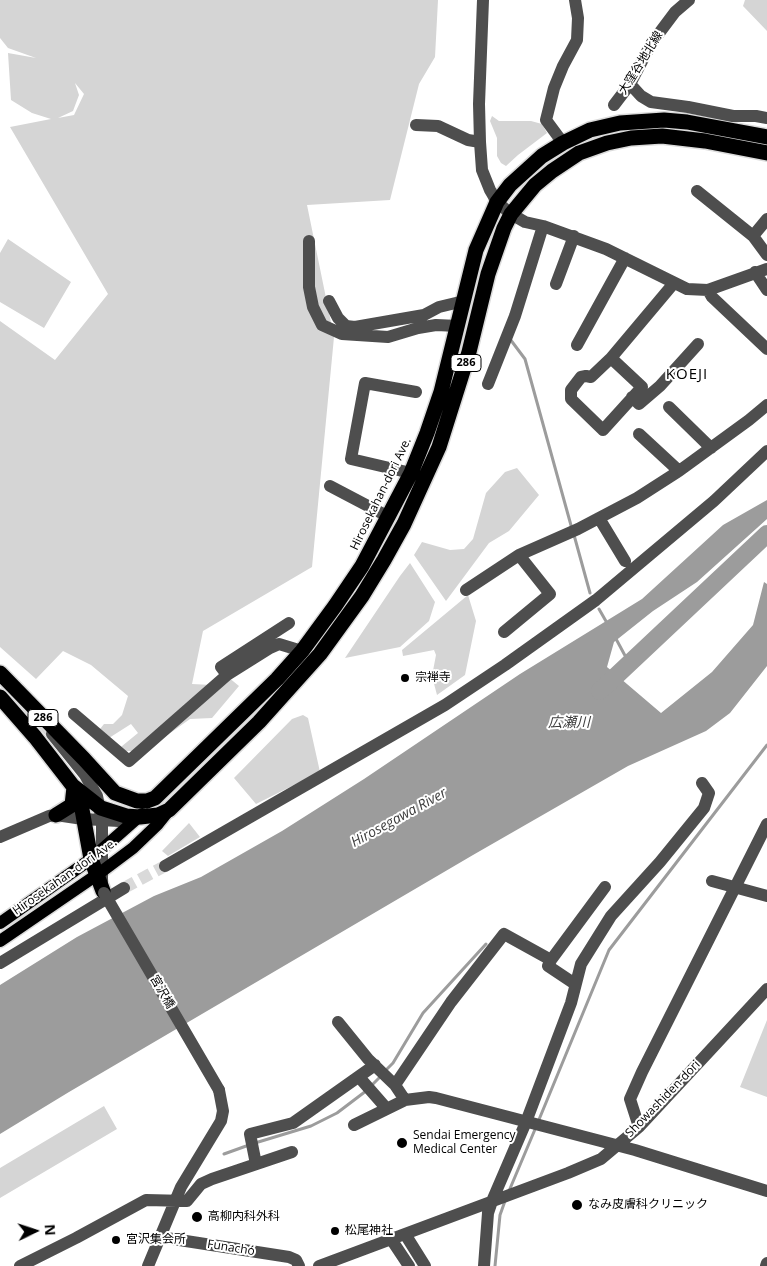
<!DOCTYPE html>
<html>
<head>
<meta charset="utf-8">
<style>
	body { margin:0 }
	#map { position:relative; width:767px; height:1266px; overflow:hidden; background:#fff; font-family:"Open Sans",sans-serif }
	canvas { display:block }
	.north { position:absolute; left:10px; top:1206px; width:50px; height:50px; -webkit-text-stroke:4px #fff; paint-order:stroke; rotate:86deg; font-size:14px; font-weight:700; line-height:20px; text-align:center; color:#000 }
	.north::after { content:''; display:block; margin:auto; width:18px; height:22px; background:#000; clip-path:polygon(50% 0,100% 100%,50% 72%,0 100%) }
</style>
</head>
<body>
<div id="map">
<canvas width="767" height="1266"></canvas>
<div class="north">N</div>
</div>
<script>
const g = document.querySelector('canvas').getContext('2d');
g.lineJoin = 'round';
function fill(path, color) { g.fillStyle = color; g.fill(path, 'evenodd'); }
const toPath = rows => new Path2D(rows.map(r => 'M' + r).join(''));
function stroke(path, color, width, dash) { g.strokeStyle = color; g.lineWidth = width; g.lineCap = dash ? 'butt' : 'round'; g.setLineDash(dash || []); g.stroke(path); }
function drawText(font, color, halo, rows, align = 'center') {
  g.font = font + ' "Open Sans","Noto Sans JP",sans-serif'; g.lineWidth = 4; g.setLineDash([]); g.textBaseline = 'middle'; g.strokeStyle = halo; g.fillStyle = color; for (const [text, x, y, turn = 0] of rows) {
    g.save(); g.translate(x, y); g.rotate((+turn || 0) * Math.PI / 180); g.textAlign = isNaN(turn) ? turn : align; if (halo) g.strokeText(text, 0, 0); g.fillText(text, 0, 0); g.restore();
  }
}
fill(toPath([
	[0,0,438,0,435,57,419,84,390,200,307,205,334,337,312,567,203,631,192,684,212,685,228,677,239,686,212,718,190,719,145,751,116,751,138,733,131,724,109,738,100,729,104,724,113,724,122,715,128,696,91,665,63,651,36,679,0,647,0,321,55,360,108,294,10,127,51,119,32,113,11,100,8,53,36,58,8,48,0,38],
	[75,83,84,94,74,115,58,118,73,111,79,95],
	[745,0,767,0,767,31,743,6],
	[492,116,499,121,531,121,542,124,547,133,518,155,506,166,501,163,497,156,497,138,490,121],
	[8,239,71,282,44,328,0,302,0,253],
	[517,468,539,495,509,531,489,543,446,601,414,555,422,542,450,550,464,549,473,539,486,493,505,472],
	[410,563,435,602,429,621,400,647,345,658,400,576],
	[468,595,476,621,465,675,437,695,432,676,436,655,434,650,403,656,402,650],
	[0,683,36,721,76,768,0,686],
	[303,715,308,718,320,772,256,804,234,778,292,719],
	[189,823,200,837,168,856,162,851],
	[767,1020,767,1097,740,1087],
	[104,1106,117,1129,0,1198,0,1168]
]), '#d5d5d5');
fill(toPath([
	[767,500,767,519,697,582,653,611,614,642,607,667,661,713,712,672,753,625,764,582,767,584,767,666,730,713,706,731,628,766,473,855,69,1092,0,1134,0,985,77,937,154,896,201,877,282,831,364,779,520,674,642,599,723,525]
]), '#9c9c9c');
stroke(toPath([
	[510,339,525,359,572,529],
	[574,535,590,593],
	[599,609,607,623],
	[615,637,629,663],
	[386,1070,393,1063,423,1013,486,944],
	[370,1087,382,1075],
	[538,1122,609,950,767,745],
	[255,1143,311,1126,337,1113,366,1091],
	[224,1154,249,1145],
	[509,1191,536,1127],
	[495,1266,500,1215,505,1201]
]), '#9c9c9c', 3);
stroke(toPath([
	[600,691,767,534]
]), '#9c9c9c', 18);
stroke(toPath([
	[124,888,165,866]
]), '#d9d9d9', 12, [12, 6]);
const major = toPath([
	[0,923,91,859,142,814],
	[0,941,101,872,133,848,157,825,169,810]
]);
const highway = toPath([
	[0,673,84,759,115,793,137,801,147,801,155,798,277,679,302,651,335,606,362,566,411,473,427,433,441,392,476,250,497,202,510,185,542,156,563,143,590,130,620,123,664,120,687,122,767,137],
	[0,697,35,737,73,786,101,808,126,816,140,817,158,815,169,810,259,722,320,654,362,596,384,560,404,524,439,447,469,352,488,274,504,228,511,214,535,185,552,171,579,153,607,143,631,138,662,136,705,141,767,153],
	[74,787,81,804,91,859,103,891],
	[56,815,72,805,74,787]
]);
stroke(major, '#dbdbdb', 15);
stroke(highway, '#dbdbdb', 18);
stroke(toPath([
	[483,0,479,104,480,142,482,170,490,190,497,202,511,214,525,222,543,226,606,249,687,289,708,290,767,269],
	[630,84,641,96,651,102,688,107,733,116,756,116,767,118],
	[614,105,630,84,651,44,675,12,689,0],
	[416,125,438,126,468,140,480,142],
	[563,143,546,120,554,88,563,66,577,40,578,18,575,0],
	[697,191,753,236,767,255],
	[753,236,767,219],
	[309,241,309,287,313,307,322,325,342,334,388,337,418,328,436,325,458,326],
	[755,272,767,290],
	[556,284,574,236],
	[708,290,712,297,767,349],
	[329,301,338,318,346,326,355,327,424,315,439,307,464,301],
	[577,345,625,258],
	[611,358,642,387,603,430,571,399,571,390,581,377,586,376,591,377,611,358,674,283],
	[488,384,515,316,543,226],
	[632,397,639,404,660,386,698,344],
	[669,407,711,448],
	[639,434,679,471],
	[411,473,351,459,365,383,416,392],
	[330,486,389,517],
	[599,518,625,561],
	[466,590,519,555,578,529,637,498,679,471,749,420,767,405],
	[289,623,221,667,227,675,270,648,279,644,302,651],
	[504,632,550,594,519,555],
	[74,714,129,761,227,675],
	[52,734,85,775,97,796,102,820,102,881],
	[0,837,49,816,56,815,83,819,119,821,132,818],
	[165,866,445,705,505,665,596,600,714,501,767,451],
	[712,881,767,896],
	[551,960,605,887],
	[0,963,124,888],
	[338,1022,368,1059,395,1085,405,1100],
	[359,1077,387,1109],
	[395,1085,451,1002,504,934,551,960,548,966,575,984],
	[354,1125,405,1100,429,1097,436,1098,635,1150,767,1191],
	[639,1127,630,1099,642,1072,767,824],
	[256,1164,250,1134,293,1123,375,1065],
	[405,1234,425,1266],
	[160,1237,289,1257,296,1260,299,1266],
	[391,1239,409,1266],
	[20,1266,76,1238,146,1200,187,1201,201,1184,212,1179,292,1152],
	[148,1266,181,1187,221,1121,223,1111,219,1090],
	[319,1266,568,1173,601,1159,639,1127,767,989],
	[484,1266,488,1213,492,1201,526,1122,571,1003,581,964,611,916,660,862,704,808,709,793,702,783],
	[766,1266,767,1263]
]), '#4e4e4e', 12);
stroke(major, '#000', 12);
stroke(highway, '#000', 15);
stroke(toPath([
	[104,893,219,1090]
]), '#4e4e4e', 12);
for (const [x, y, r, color] of [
	[405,678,5,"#000"],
	[402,1143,6,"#000"],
	[577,1205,6,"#000"],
	[197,1217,6,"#000"],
	[335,1231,5,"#000"],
	[116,1240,5,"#000"]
]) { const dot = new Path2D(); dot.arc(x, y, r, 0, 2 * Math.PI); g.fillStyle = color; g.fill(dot); stroke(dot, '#fff', 2); }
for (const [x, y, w] of [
	[466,363,30],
	[43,718,30]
]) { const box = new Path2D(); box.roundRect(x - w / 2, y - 8.5, w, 17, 4); g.fillStyle = '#fff'; g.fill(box); stroke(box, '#000', 1); }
drawText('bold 11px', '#000', null, [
	["286",466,363],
	["286",43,718]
]);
drawText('12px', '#000', '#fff', [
	["大窪谷地北線",641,63,-58],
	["Hirosekahan-dori Ave.",381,494,-64],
	["Hirosekahan-dori Ave.",65,877,-35],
	["宮沢橋",162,992,60],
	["Showashiden-dori",663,1099,-46],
	["Funachó",231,1248,9]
]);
drawText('12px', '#000', '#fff', [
	["宗禅寺",415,678],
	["Sendai Emergency",413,1136],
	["Medical Center",413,1150],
	["なみ皮膚科クリニック",588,1205],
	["高柳内科外科",208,1217],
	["松尾神社",345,1231],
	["宮沢集会所",126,1240]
], 'left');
drawText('italic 14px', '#3d3d3d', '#fff', [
	["広瀬川",569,723],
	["Hirosegawa River",399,818,-29]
]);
g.letterSpacing = '1px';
drawText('15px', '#000', '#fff', [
	["KOEJI",687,375]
]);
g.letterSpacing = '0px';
</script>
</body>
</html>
